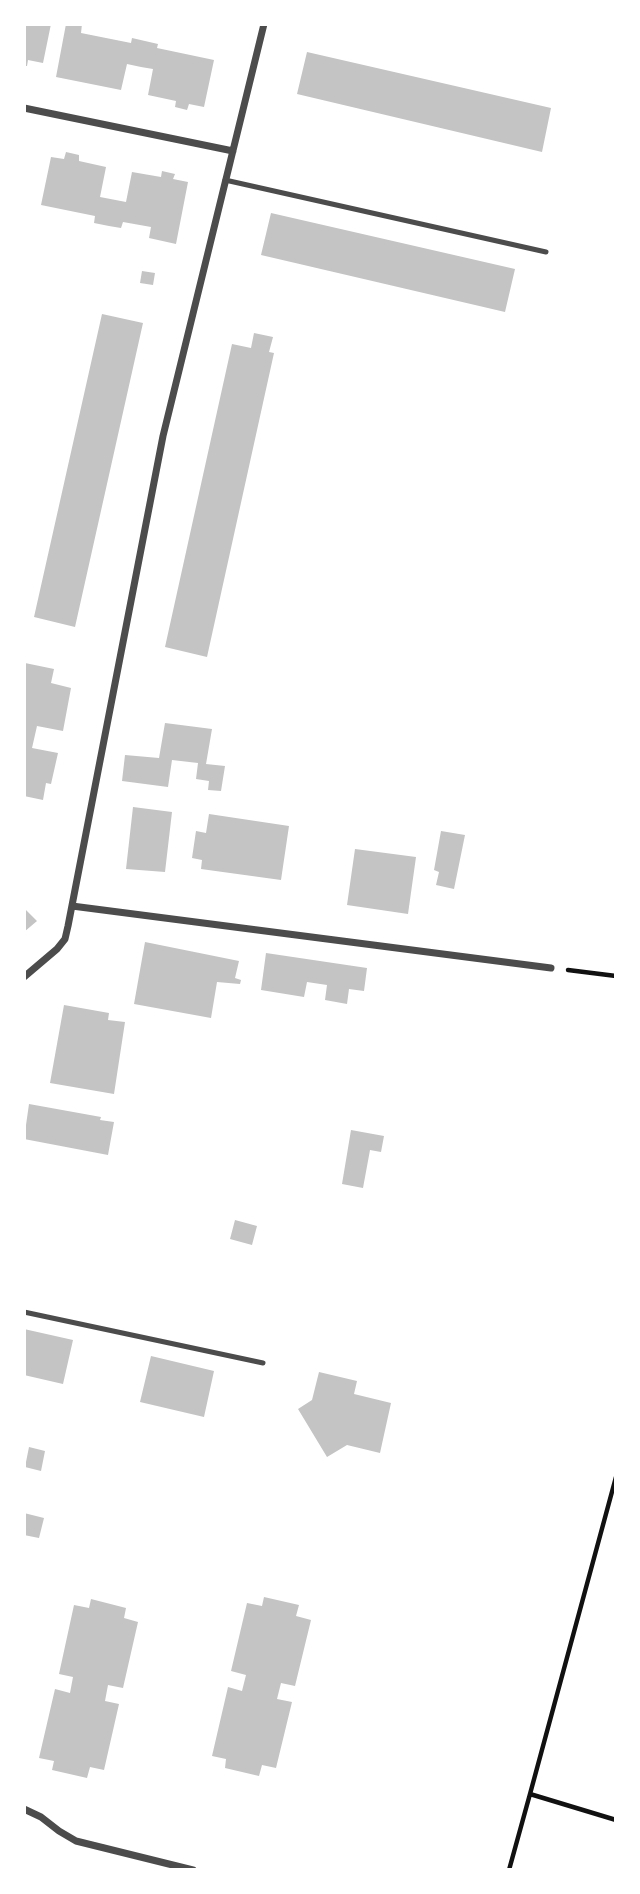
<!DOCTYPE html>
<html>
<head>
<meta charset="utf-8">
<style>
	body { margin:0 }
	#map { position:relative; width:640px; height:1894px; overflow:hidden; background:#fff; font-family:"Noto Serif",serif }
	canvas { display:block }
	.frame { position:absolute; inset:0; border:26px solid #fff; pointer-events:none }
</style>
</head>
<body>
<div id="map">
<canvas width="640" height="1894"></canvas>
<div class="frame"></div>
</div>
<script>
const g = document.querySelector('canvas').getContext('2d');
g.lineJoin = 'round';
function fill(path, color) { g.fillStyle = color; g.fill(path, 'evenodd'); }
const toPath = rows => new Path2D(rows.map(r => 'M' + r).join(''));
function stroke(path, color, width, dash) { g.strokeStyle = color; g.lineWidth = width; g.lineCap = dash ? 'butt' : 'round'; g.setLineDash(dash || []); g.stroke(path); }
fill(toPath([
	[24,24,51,24,43,63,28,60,27,66,24,66],
	[66,24,82,24,81,33,131,43,132,38,158,44,157,48,214,60,204,107,189,104,187,110,175,107,176,101,148,95,153,69,141,67,127,64,121,90,56,77],
	[307,52,551,108,542,152,297,94],
	[66,152,79,155,79,161,106,167,100,197,126,202,132,172,161,177,162,171,175,174,173,179,188,182,176,244,149,238,151,227,123,222,121,228,109,226,94,223,95,216,41,205,51,157,64,159],
	[271,213,515,269,505,312,261,255],
	[142,271,155,273,153,285,140,283],
	[102,314,143,323,75,627,34,617],
	[254,333,273,337,269,352,274,353,207,657,165,647,232,344,251,348],
	[25,663,54,669,51,683,71,688,63,731,37,726,32,748,58,753,51,784,46,783,43,800,24,796],
	[165,723,212,729,206,764,225,766,221,791,208,790,209,781,196,779,198,763,172,760,168,787,122,781,125,755,159,758],
	[133,807,172,812,165,872,126,869],
	[209,814,289,826,281,880,201,869,202,860,192,858,196,831,206,833],
	[441,831,465,835,454,889,436,885,439,872,434,870],
	[355,849,416,857,408,914,347,905],
	[24,908,37,921,24,932],
	[145,942,239,961,235,978,241,980,240,984,217,982,211,1018,134,1004],
	[266,953,367,968,364,991,349,989,347,1004,325,1000,327,985,307,982,304,997,261,990],
	[64,1005,109,1013,108,1020,125,1022,114,1094,50,1083],
	[29,1104,101,1117,100,1120,114,1122,108,1155,24,1139],
	[351,1130,384,1136,381,1152,370,1150,363,1188,342,1184],
	[235,1220,257,1226,252,1245,230,1239],
	[24,1329,73,1340,63,1384,24,1375],
	[151,1356,214,1371,204,1417,140,1402],
	[319,1372,357,1381,354,1394,391,1403,380,1453,347,1445,327,1457,298,1409,312,1400],
	[29,1447,45,1451,41,1471,25,1467],
	[24,1513,44,1518,39,1538,24,1535],
	[264,1597,299,1605,296,1616,311,1620,295,1686,281,1683,277,1699,292,1702,276,1768,262,1765,259,1776,225,1768,226,1759,212,1756,228,1687,242,1691,246,1675,231,1671,247,1603,262,1606],
	[91,1599,126,1608,124,1618,138,1622,123,1688,108,1685,105,1701,119,1704,104,1770,90,1767,87,1778,52,1770,54,1761,39,1758,55,1689,70,1693,73,1677,59,1674,74,1605,89,1608]
]), '#c4c4c4');
stroke(toPath([
	[568,970,616,976],
	[530,1794,616,1477],
	[509,1870,530,1794,616,1820]
]), '#111', 4.5);
stroke(toPath([
	[225,180,546,252],
	[24,1312,263,1363]
]), '#4c4c4c', 5);
stroke(toPath([
	[24,108,233,151],
	[72,906,551,968],
	[24,977,57,949,65,939,68,926,163,436,264,24],
	[24,1809,41,1817,59,1831,76,1841,193,1870]
]), '#4c4c4c', 7);
</script>
</body>
</html>
